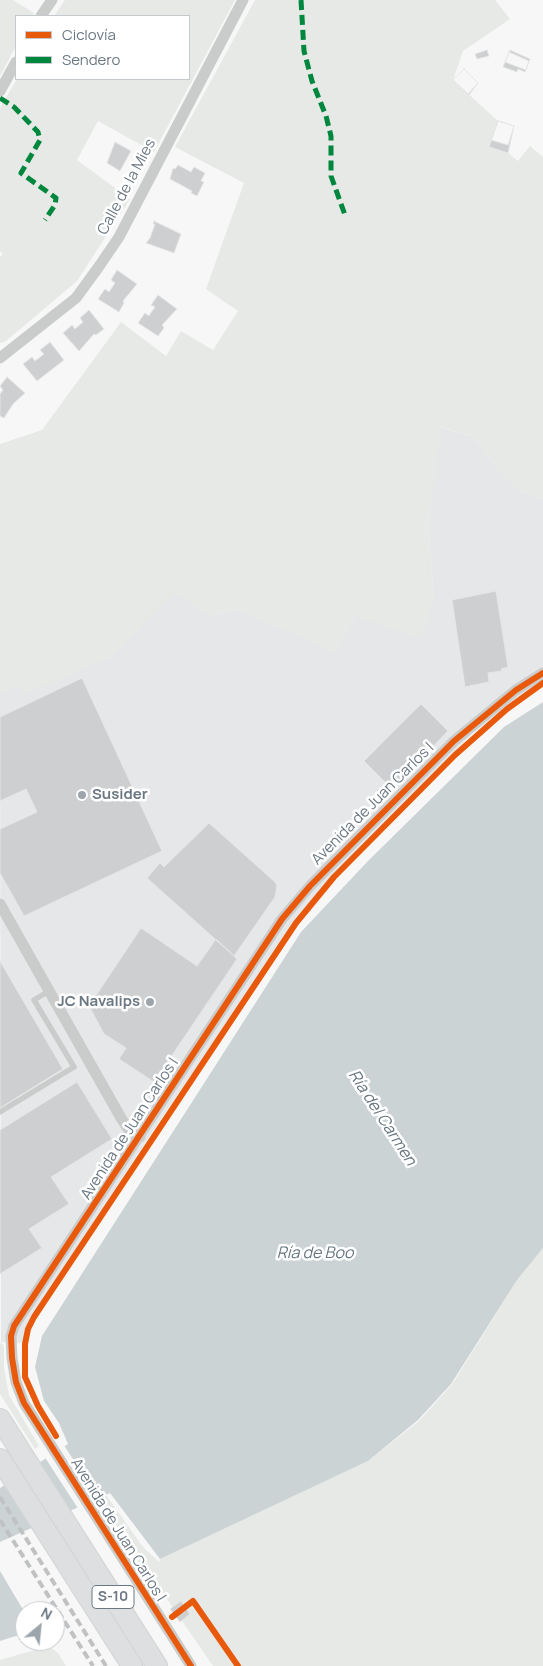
<!DOCTYPE html>
<html>
<head>
<meta charset="utf-8">
<style>
	body { margin:0 }
	#map { position:relative; width:543px; height:1666px; overflow:hidden; background:#f7f7f7; font-family:Manrope,sans-serif }
	canvas { display:block }
	.legend { position:absolute; left:15px; top:15px; width:175px; height:65px; box-sizing:border-box; background:#fff; border:1px solid #c4c9cd; margin:0; padding:6px 9px; list-style:none; font-size:15px; color:#6b7883 }
	.legend li { display:flex; align-items:center; gap:10px; height:25px }
	.legend b { width:25px; border:1px solid #c4c9cd }
	.north { position:absolute; left:15px; top:1601px; width:50px; height:50px; box-sizing:border-box; background:#fff; border:1px solid #c4c9cd; border-radius:50%; rotate:28deg; font-size:14px; font-weight:700; line-height:20px; text-align:center; color:#6b7883 }
	.north::after { content:''; display:block; margin:auto; width:18px; height:22px; background:#9ca4ac; clip-path:polygon(50% 0,100% 100%,50% 72%,0 100%) }
</style>
</head>
<body>
<div id="map">
<canvas width="543" height="1666"></canvas>
<ul class="legend">
<li><b style="height:6px;background:#e8590c"></b>Ciclovía</li>
<li><b style="height:6px;background:#00873e"></b>Sendero</li>
</ul>
<div class="north">N</div>
</div>
<script>
const g = document.querySelector('canvas').getContext('2d');
g.lineJoin = 'round';
function fill(path, color) { g.fillStyle = color; g.fill(path, 'evenodd'); }
const toPath = rows => new Path2D(rows.map(r => 'M' + r).join(''));
function stroke(path, color, width, dash) { g.strokeStyle = color; g.lineWidth = width; g.lineCap = dash ? 'butt' : 'round'; g.setLineDash(dash || []); g.stroke(path); }
function drawText(font, color, halo, rows, align = 'center') {
  g.font = font + ' Manrope,sans-serif'; g.lineWidth = 5; g.setLineDash([]); g.textBaseline = 'middle'; g.strokeStyle = halo; g.fillStyle = color; for (const [text, x, y, turn = 0] of rows) {
    g.save(); g.translate(x, y); g.rotate((+turn || 0) * Math.PI / 180); g.textAlign = isNaN(turn) ? turn : align; if (halo) g.strokeText(text, 0, 0); g.fillText(text, 0, 0); g.restore();
  }
}
fill(toPath([
	[440,427,474,437,500,471,522,492,543,499,543,682,502,710,471,735,335,873,302,914,160,1120,28,1323,24,1343,1,1342,0,692,107,659,175,591,211,615,239,609,333,651,356,616,434,599,428,524]
]), '#e6e7e8');
fill(toPath([
	[0,0,13,0,34,13,32,16,16,16,16,46,0,76],
	[65,0,235,0,154,152,98,121,77,160,130,199,77,281,6,341,0,343,0,257,3,254,0,251,0,108,17,79,189,79,189,16,54,16],
	[255,0,495,0,510,19,463,51,453,80,498,121,489,147,508,153,518,161,530,146,543,157,543,499,522,492,500,471,474,437,441,427,428,524,434,599,421,639,356,616,333,652,239,609,211,615,175,592,107,659,24,694,19,687,0,692,0,444,42,430,121,322,166,356,181,331,213,350,238,311,206,289,244,183,175,147],
	[543,1248,543,1666,213,1666,156,1583,144,1571,99,1498,106,1495,143,1547,159,1562,160,1559,368,1461,419,1421,453,1383,517,1280],
	[0,1342,4,1346,4,1368,9,1395,39,1446,35,1449,0,1394],
	[42,1648,51,1648,58,1653,66,1666,0,1666,0,1660]
]), '#e6e9e5');
fill(toPath([
	[543,702,543,1248,517,1280,451,1384,418,1420,368,1461,160,1559,110,1493,0,1542,0,1488,68,1444,59,1423,44,1401,35,1367,42,1336,301,932,368,861,504,727],
	[0,1571,25,1613,24,1631,19,1635,0,1641]
]), '#ccd3d5');
fill(toPath([
	[63,1444,100,1500,79,1510,44,1456]
]), '#f7f7f7');
const building = toPath([
	[487,50,489,56,477,59,475,54,487,50],
	[510,50,530,59,525,72,518,69,517,72,503,67,510,50],
	[509,52,529,61,526,70,505,62,509,52],
	[464,69,478,83,468,94,453,80,464,69],
	[464,69,478,83,469,95,453,80,464,69],
	[498,121,514,126,508,145,491,140,498,121],
	[498,121,514,126,508,153,489,147,498,121],
	[115,142,131,151,120,171,107,163,115,142],
	[178,165,191,172,194,167,205,173,201,181,204,182,197,196,191,193,192,191,170,179,173,168,175,169,178,165],
	[154,221,181,234,174,253,146,243,150,238,155,224,153,224,154,221],
	[117,270,137,284,123,301,124,303,119,312,98,299,105,289,109,292,115,283,111,280,117,270],
	[158,295,177,309,162,325,164,328,158,336,138,323,145,313,149,316,150,314,155,307,151,305,158,295],
	[89,310,104,329,96,335,94,334,79,351,63,333,72,325,75,329,83,322,80,318,89,310],
	[50,342,64,360,37,381,23,364,32,357,35,361,44,354,40,350,50,342],
	[7,377,25,393,13,404,4,418,0,416,0,394,3,390,0,386,7,377],
	[496,591,508,667,501,669,502,671,488,673,489,682,465,687,452,600,496,591],
	[82,678,162,851,24,916,0,873,0,829,37,812,26,789,0,801,0,717,82,678],
	[421,704,448,731,392,789,364,761,421,704],
	[209,823,275,882,277,886,275,897,234,956,147,878,160,863,164,867,209,823],
	[141,928,197,966,216,939,237,959,154,1082,119,1059,126,1048,104,1034,89,1006,141,928],
	[0,961,63,1069,0,1108,0,961],
	[77,1082,112,1139,51,1177,69,1204,29,1229,42,1248,0,1274,0,1130,77,1082],
	[181,1601,190,1614,180,1622,170,1609,181,1601]
]);
fill(building, '#cecfd0');
stroke(building, '#e6e6e6', 1);
const highway = toPath([
	[0,1419,157,1666],
	[0,1459,132,1666]
]);
stroke(highway, '#d3d4d4', 22);
stroke(toPath([
	[0,1112,74,1067,34,1000,49,991]
]), '#cacccc', 5.5);
stroke(toPath([
	[41,16,52,0],
	[0,91,16,62],
	[0,358,76,298,100,265,119,237,243,0],
	[0,904,121,1118,129,1130,140,1137],
	[191,1666,24,1403,16,1382,12,1358,11,1336,14,1326,282,919,310,886,454,741,516,690,543,673]
]), '#cacccc', 11);
stroke(highway, '#dedfe0', 20);
stroke(toPath([
	[0,1497,106,1666],
	[0,1520,93,1666]
]), '#c0c1c2', 4, [8, 4]);
stroke(toPath([
	[301,0,304,51,312,81,326,116,331,136,331,176,345,215],
	[0,98,14,107,38,132,40,140,21,173,56,198,55,205,45,220]
]), '#00873e', 5, [10, 5]);
stroke(toPath([
	[56,1436,38,1406,25,1377,25,1344,28,1329,34,1317,296,923,334,877,455,755,507,709,543,683],
	[172,1617,193,1601,238,1666],
	[191,1666,24,1403,16,1382,12,1358,11,1336,14,1326,282,919,310,886,454,741,516,690,543,673]
]), '#e8590c', 6);
for (const [x, y, r, color] of [
	[82,795,5,"#9ca4ac"],
	[150,1002,5,"#9ca4ac"]
]) { const dot = new Path2D(); dot.arc(x, y, r, 0, 2 * Math.PI); g.fillStyle = color; g.fill(dot); stroke(dot, '#fff', 2); }
for (const [x, y, w] of [
	[113,1597,42]
]) { const box = new Path2D(); box.roundRect(x - w / 2, y - 11.5, w, 23, 4); g.fillStyle = '#fff'; g.fill(box); stroke(box, '#6b7883', 1); }
drawText('bold 14px', '#6b7883', null, [
	["S-10",113,1597]
]);
drawText('15px', '#6b7883', '#fff', [
	["Calle de la Mies",127,187,-62],
	["Avenida de Juan Carlos I",373,804,-45],
	["Avenida de Juan Carlos I",130,1129,-57],
	["Avenida de Juan Carlos I",118,1530,58]
]);
drawText('bold 15px', '#6b7883', '#fff', [
	["Susider",92,795],
	["JC Navalips",140,1002,"right"]
], 'left');
drawText('italic 16px', '#67777f', '#fff', [
	["Ría del Carmen",382,1118,57],
	["Ría de Boo",315,1254]
]);
</script>
</body>
</html>
